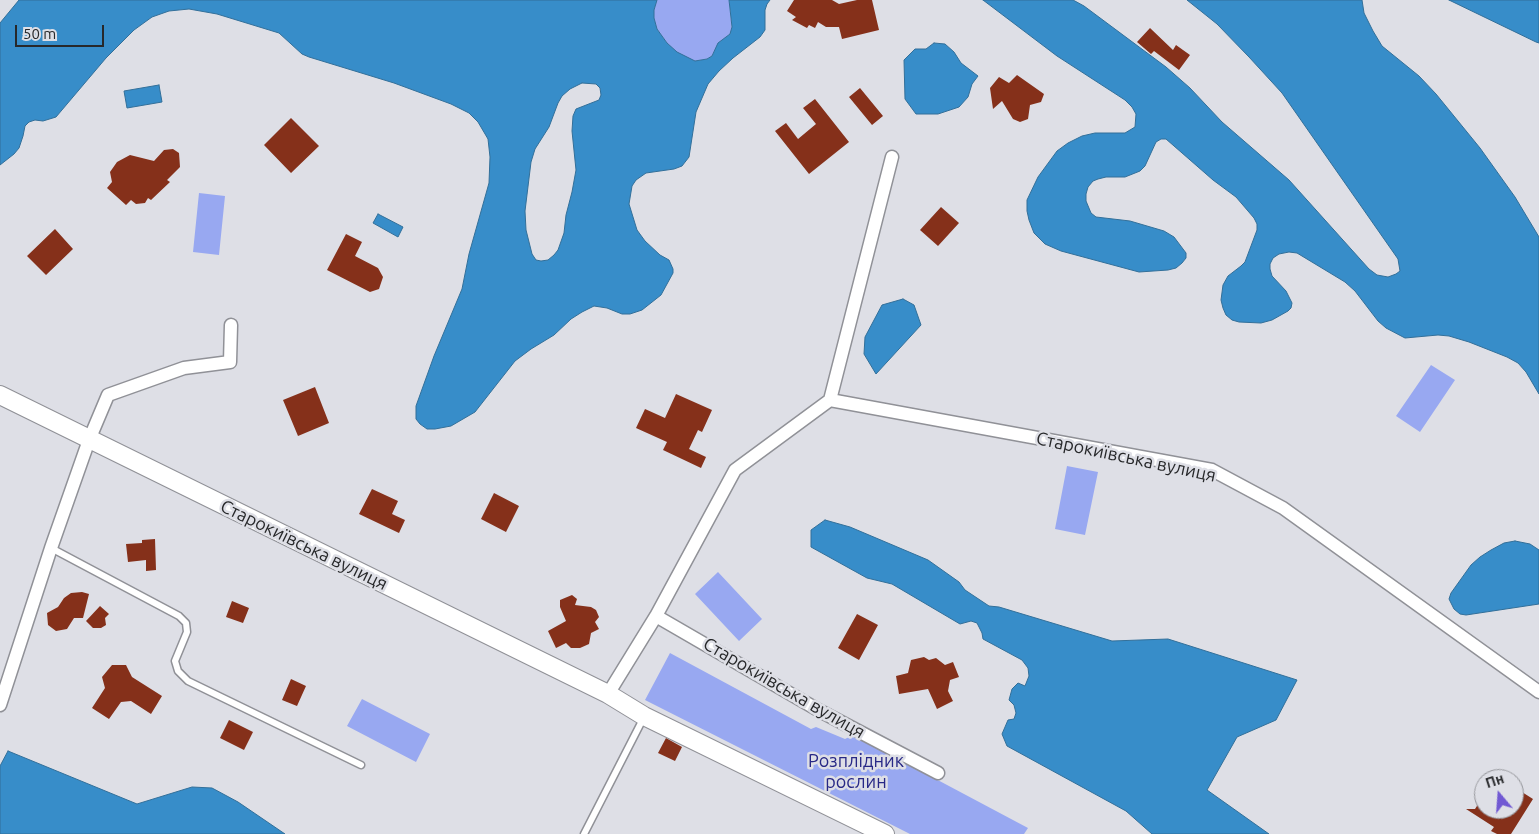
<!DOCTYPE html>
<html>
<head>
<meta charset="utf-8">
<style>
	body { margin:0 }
	#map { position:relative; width:1539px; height:834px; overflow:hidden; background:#dedfe6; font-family:Ubuntu,sans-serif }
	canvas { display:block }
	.north { position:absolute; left:1474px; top:769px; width:50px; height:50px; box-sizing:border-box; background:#dedfe6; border:1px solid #95969b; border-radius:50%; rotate:342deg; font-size:14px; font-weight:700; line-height:20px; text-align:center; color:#27282a }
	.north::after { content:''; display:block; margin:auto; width:18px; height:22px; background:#7159d3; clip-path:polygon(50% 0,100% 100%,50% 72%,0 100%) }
	.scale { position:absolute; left:15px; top:25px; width:89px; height:22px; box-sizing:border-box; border:2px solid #27282a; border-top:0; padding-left:6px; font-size:15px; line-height:18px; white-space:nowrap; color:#27282a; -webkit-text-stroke:4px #dedfe6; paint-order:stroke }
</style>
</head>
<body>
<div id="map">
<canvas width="1539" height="834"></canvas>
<div class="north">Пн</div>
<div class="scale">50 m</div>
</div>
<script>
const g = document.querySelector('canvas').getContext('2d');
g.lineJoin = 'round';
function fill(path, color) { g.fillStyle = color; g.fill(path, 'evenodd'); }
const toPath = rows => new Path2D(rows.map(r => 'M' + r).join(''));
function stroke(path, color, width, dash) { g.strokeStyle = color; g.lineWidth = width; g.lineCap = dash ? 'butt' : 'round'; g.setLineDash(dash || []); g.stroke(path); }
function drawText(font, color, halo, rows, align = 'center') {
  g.font = font + ' Ubuntu,sans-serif'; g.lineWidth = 5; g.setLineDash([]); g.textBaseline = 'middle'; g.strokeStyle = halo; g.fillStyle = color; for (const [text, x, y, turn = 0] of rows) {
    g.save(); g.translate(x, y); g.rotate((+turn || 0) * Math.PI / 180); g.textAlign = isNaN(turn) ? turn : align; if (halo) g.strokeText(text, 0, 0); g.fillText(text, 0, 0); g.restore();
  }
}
fill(toPath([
	[657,0,729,0,732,30,730,34,719,43,712,56,707,59,695,61,687,59,677,53,667,43,657,29,654,19,654,10],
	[199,193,225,196,219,255,193,252],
	[1431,365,1455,380,1420,432,1396,416],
	[1067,466,1098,472,1085,535,1055,529],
	[718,572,762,619,739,641,695,594],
	[670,653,811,729,816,727,845,739,853,735,1028,828,1024,834,910,834,645,700],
	[362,699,430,734,416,762,347,726]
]), '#98a8f1');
const water = toPath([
	[19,0,657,0,654,10,654,18,657,29,667,43,677,52,695,61,707,59,712,56,718,43,730,34,732,27,729,0,770,0,767,4,765,10,765,30,760,37,733,58,719,71,708,84,696,112,689,157,682,166,674,169,646,173,636,180,632,186,629,204,637,230,645,241,660,255,669,260,673,269,673,273,661,295,642,310,630,314,622,314,607,308,594,306,582,312,571,319,554,335,531,349,515,361,475,412,451,426,435,429,427,429,420,424,416,419,416,406,434,356,462,289,469,254,489,183,490,157,488,139,478,122,469,113,451,104,394,83,309,57,302,54,279,33,217,14,189,9,169,11,152,17,134,30,106,58,56,117,43,121,35,120,29,122,25,126,23,136,19,148,14,154,0,165,0,23,19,0],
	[582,83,596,84,600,88,601,95,599,100,576,109,573,116,572,131,576,170,572,192,566,215,564,233,558,250,554,255,548,260,541,261,536,260,532,254,526,230,525,211,531,162,535,149,549,127,558,103,562,96,570,89,582,83],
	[983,0,1073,0,1084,6,1166,67,1190,88,1222,122,1289,180,1369,269,1377,275,1388,277,1396,274,1400,271,1398,259,1282,93,1249,57,1217,24,1187,0,1362,0,1364,13,1373,31,1382,46,1419,76,1436,94,1480,148,1515,197,1539,237,1539,394,1526,372,1518,363,1507,357,1469,342,1449,336,1438,335,1405,338,1386,328,1378,321,1355,291,1345,282,1297,253,1289,252,1279,254,1273,258,1270,264,1270,269,1272,276,1286,291,1292,303,1291,308,1288,311,1272,320,1261,323,1239,322,1232,320,1226,315,1223,308,1221,300,1223,285,1228,276,1241,266,1245,262,1257,230,1257,224,1254,218,1236,197,1213,180,1166,139,1161,139,1156,142,1145,166,1140,171,1125,177,1106,177,1098,179,1093,181,1088,187,1086,194,1086,201,1091,213,1096,217,1130,221,1164,231,1174,237,1186,253,1186,258,1182,263,1176,268,1168,270,1139,272,1061,251,1045,244,1034,233,1029,220,1027,211,1027,200,1038,177,1057,151,1068,143,1082,136,1095,133,1125,133,1135,127,1136,114,1132,107,1125,100,1057,56,983,0],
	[1449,0,1539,0,1539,43,1536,42,1449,0],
	[934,43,945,44,954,52,961,63,978,76,972,84,968,97,959,107,938,114,916,114,905,99,904,60,915,49,926,49,934,43],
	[159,85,162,102,127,108,124,91,159,85],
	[378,214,403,227,398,237,373,223,378,214],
	[903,299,914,305,921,325,876,374,864,354,865,337,882,305,903,299],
	[825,520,850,527,928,560,959,582,965,590,989,606,999,607,1112,641,1168,639,1297,680,1276,720,1237,737,1207,790,1269,834,1152,834,1126,811,1007,746,1002,734,1008,720,1014,719,1016,713,1014,705,1009,700,1012,689,1018,683,1025,686,1029,676,1028,668,1022,660,983,639,982,633,977,623,971,621,960,624,892,584,867,578,811,547,811,530,825,520],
	[1515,541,1530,544,1539,550,1539,604,1466,615,1460,614,1454,609,1449,599,1451,593,1471,565,1480,557,1491,550,1504,543,1515,541],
	[8,751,137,804,192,787,212,788,238,802,285,834,0,834,0,766,8,751]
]);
fill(water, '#378dc9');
stroke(water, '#326f99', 1);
fill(toPath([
	[794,0,832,0,839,4,857,0,872,0,879,30,842,39,839,27,826,27,818,22,815,28,809,25,807,28,792,20,796,17,787,11],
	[1150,28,1173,50,1176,45,1190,55,1179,70,1154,51,1151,54,1137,42],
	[1017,75,1044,94,1041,102,1030,105,1028,119,1020,122,1013,119,1002,101,993,109,990,88,999,77,1009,83],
	[860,88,883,116,872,125,849,97],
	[815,99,849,142,809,174,775,131,786,123,798,139,816,124,803,108],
	[291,118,319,146,291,173,264,145],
	[173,149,179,153,180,167,167,180,170,182,151,200,148,198,145,203,136,204,131,200,126,205,107,188,112,182,110,172,117,162,130,155,154,161,164,150],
	[941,207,959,223,938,246,920,230],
	[55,229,73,249,46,275,27,256],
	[346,234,362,242,355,256,378,268,383,277,379,289,370,292,327,270],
	[315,387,329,423,298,436,283,400],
	[676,394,712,410,702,432,698,430,689,449,706,457,701,468,663,450,667,442,636,428,645,409,665,418],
	[372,489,398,501,392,514,405,520,399,533,359,514],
	[494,493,519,506,506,532,481,519],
	[155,539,156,570,146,571,146,560,128,562,126,544,142,543,142,540],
	[82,592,89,594,83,618,74,618,67,629,56,631,48,625,47,613,58,607,64,598,71,593],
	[572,595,577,599,575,605,591,607,596,610,599,617,595,622,599,629,591,633,589,644,580,648,571,648,566,643,556,648,548,631,566,621,560,607,560,600],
	[232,601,249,608,243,623,226,617],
	[100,606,109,614,105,618,106,625,101,628,93,628,86,621],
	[857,614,878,625,859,660,838,648],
	[924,657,929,660,936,658,945,665,953,662,959,677,950,680,948,691,953,701,937,709,928,689,899,694,896,676,908,673,911,660],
	[112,665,126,665,132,677,162,696,151,714,131,701,121,702,109,719,92,708,105,688,102,677],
	[291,679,306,686,297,706,282,700],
	[229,720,253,732,244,750,220,738],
	[666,738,682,747,675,761,658,753],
	[1514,787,1533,799,1511,834,1497,834,1491,831,1494,827,1466,809,1475,809,1484,795,1484,809,1514,809]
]), '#85301a');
const lane = toPath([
	[51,548,179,616,186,623,187,632,175,661,178,671,188,681,361,765],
	[584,834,644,717]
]);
const street = toPath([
	[830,400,1212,470,1283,508,1539,692],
	[656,616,820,711,938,773],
	[608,694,656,616,735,470,830,400,892,157],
	[0,705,51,548,89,440,108,395,184,368,230,362,231,325]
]);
const secondary = toPath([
	[0,395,608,694,644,716,885,834]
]);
stroke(lane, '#909197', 9);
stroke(street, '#909197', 15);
stroke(secondary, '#909197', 20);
stroke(lane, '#fff', 6);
stroke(street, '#fff', 12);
stroke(secondary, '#fff', 18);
drawText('18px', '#27282a', '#dedfe6', [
	["Старокиївська вулиця",1126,457,12],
	["Старокиївська вулиця",304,545,26],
	["Старокиївська вулиця",784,688,30]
]);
drawText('18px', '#272886', '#dedfe6', [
	["Розплідник",856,761],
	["рослин",856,782]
]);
</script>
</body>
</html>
